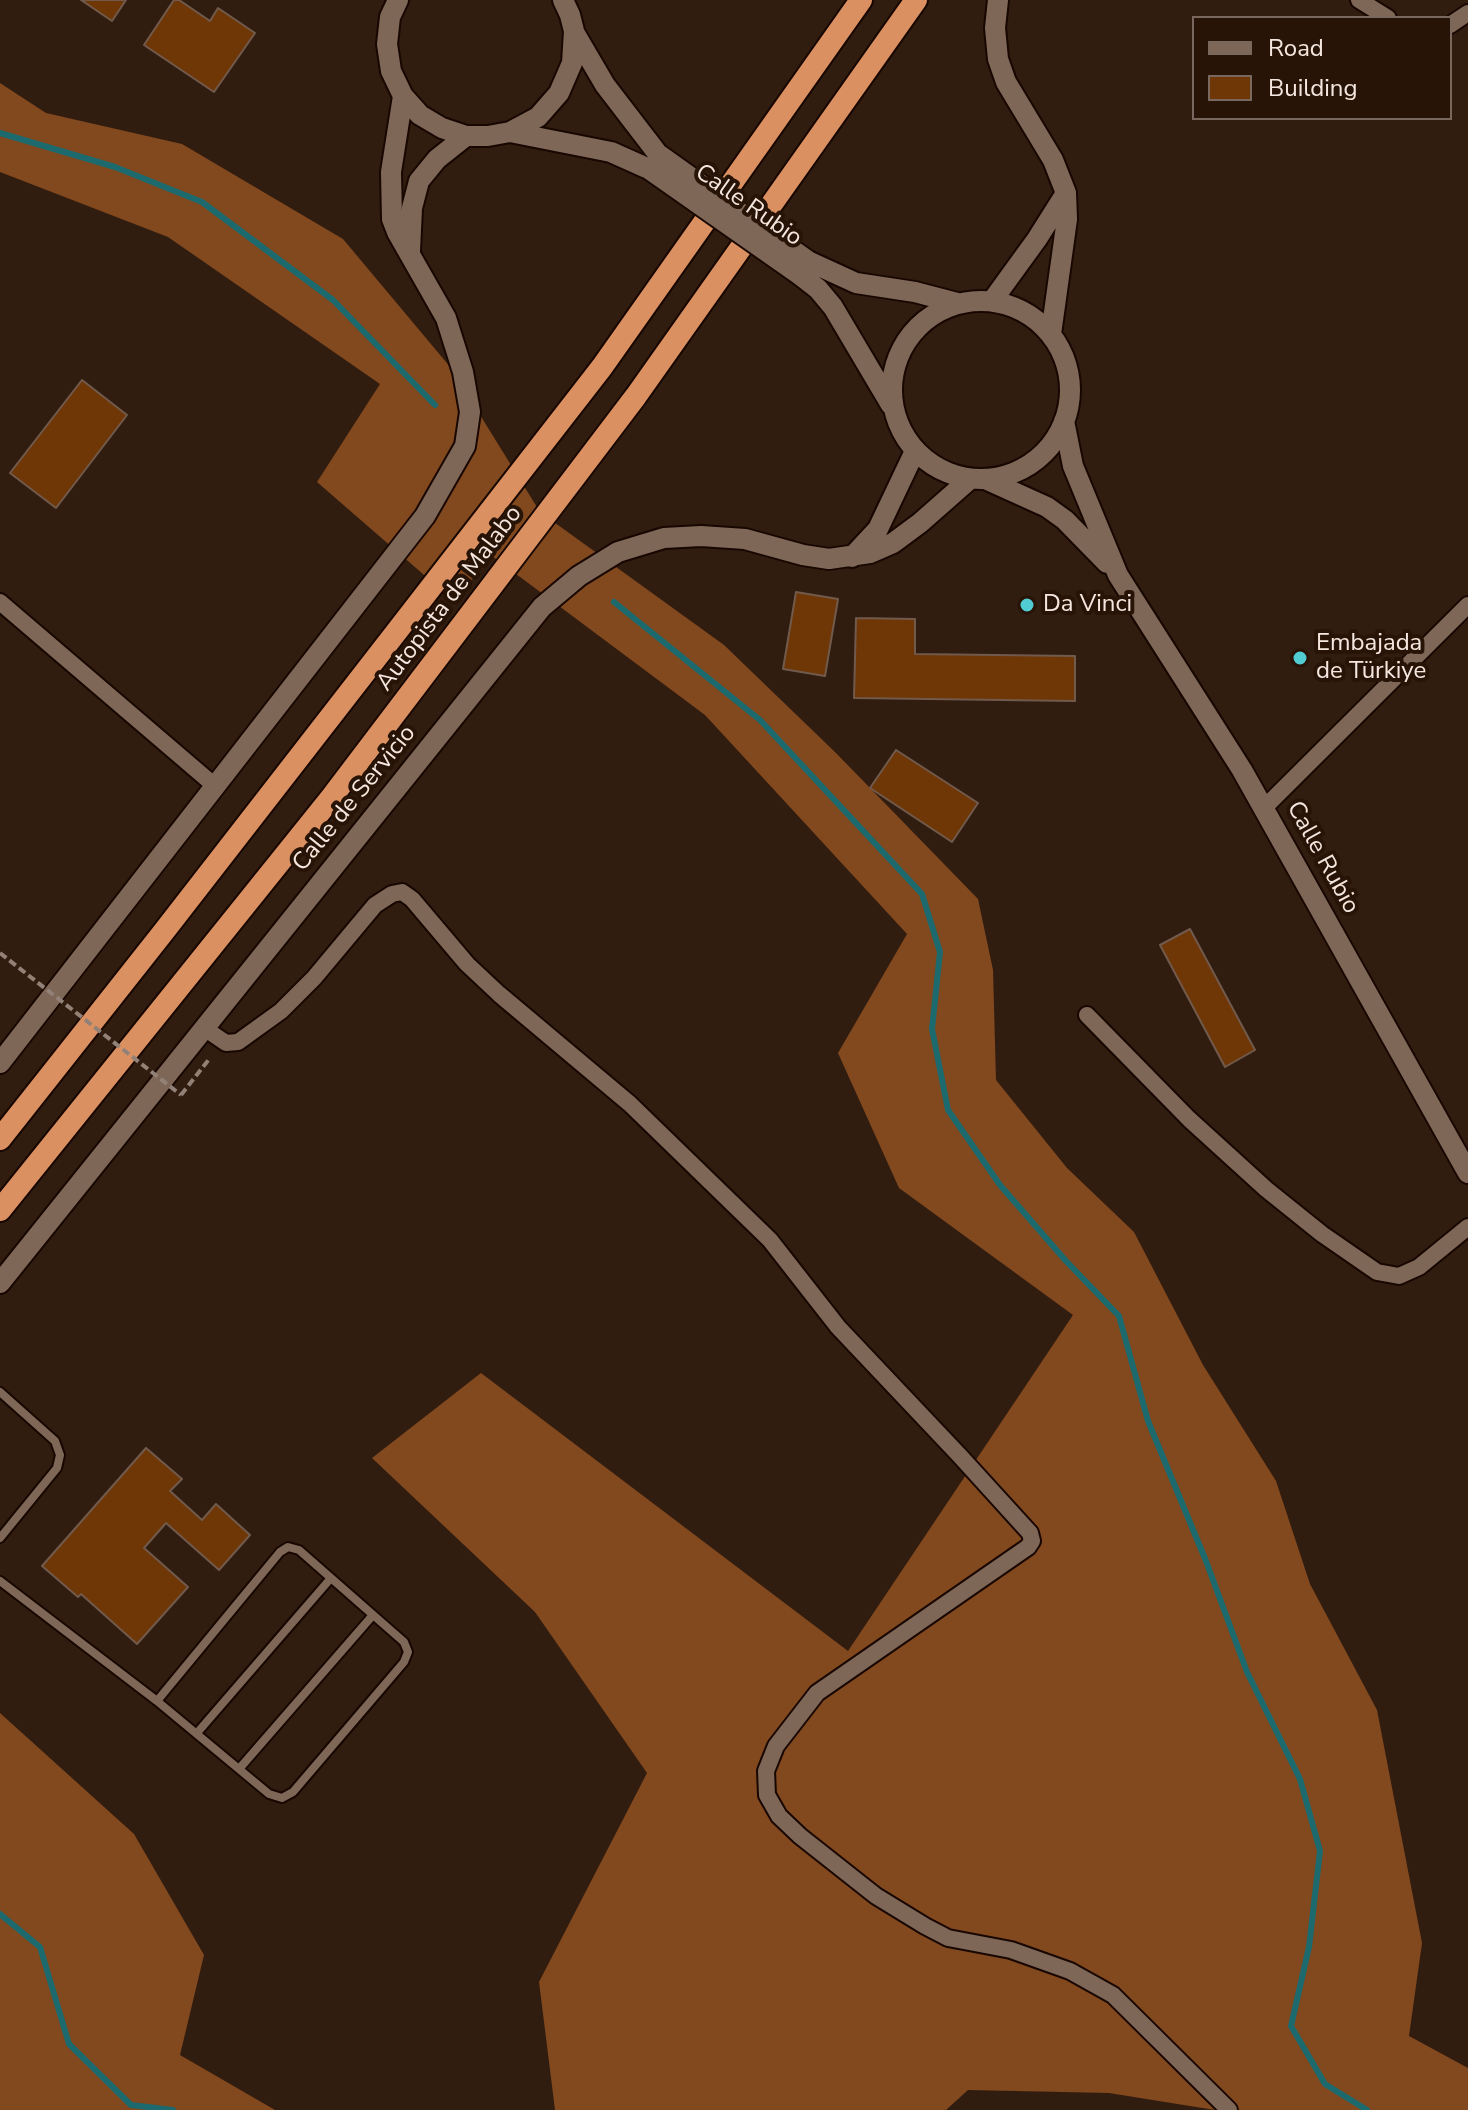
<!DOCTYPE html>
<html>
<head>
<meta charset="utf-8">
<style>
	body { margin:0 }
	#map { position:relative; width:1468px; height:2110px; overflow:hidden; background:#311d10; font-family:"Nunito Sans",sans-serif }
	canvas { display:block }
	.legend { position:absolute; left:1192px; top:16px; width:260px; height:104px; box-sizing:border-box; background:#271407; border:2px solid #79685d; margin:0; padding:10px 14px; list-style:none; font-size:24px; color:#f5e7df }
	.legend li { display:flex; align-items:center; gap:16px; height:40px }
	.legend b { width:40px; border:2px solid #79685d }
</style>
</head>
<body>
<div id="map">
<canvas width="1468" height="2110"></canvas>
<ul class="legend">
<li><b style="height:10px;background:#7f6758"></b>Road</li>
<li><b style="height:22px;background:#6f3606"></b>Building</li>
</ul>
</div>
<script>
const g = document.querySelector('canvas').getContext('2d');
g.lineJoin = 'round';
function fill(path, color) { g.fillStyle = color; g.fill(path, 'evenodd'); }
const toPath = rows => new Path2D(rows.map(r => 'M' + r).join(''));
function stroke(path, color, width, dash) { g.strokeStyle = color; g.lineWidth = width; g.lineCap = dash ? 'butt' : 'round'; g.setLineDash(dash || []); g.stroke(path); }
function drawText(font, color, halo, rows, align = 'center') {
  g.font = font + ' "Nunito Sans",sans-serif'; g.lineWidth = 8; g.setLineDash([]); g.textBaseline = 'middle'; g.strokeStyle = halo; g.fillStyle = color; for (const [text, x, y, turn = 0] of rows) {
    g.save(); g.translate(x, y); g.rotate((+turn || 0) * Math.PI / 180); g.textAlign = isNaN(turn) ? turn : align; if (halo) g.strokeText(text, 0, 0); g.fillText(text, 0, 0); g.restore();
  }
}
fill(toPath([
	[0,83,46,113,182,144,343,239,451,368,540,512,724,645,836,753,978,899,993,970,996,1080,1067,1168,1134,1232,1203,1365,1276,1481,1310,1584,1377,1710,1422,1943,1409,2036,1468,2068,1468,2110,1215,2110,1109,2093,968,2090,946,2110,555,2110,539,1982,647,1773,535,1612,372,1458,481,1373,848,1651,1073,1315,899,1188,838,1053,907,934,705,715,492,556,454,601,317,482,380,384,168,237,0,172],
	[0,1713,134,1834,204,1955,180,2055,275,2110,0,2110]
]), '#82481e');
stroke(toPath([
	[0,133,115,167,202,202,333,300,435,405],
	[614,602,760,720,922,894,940,952,932,1029,948,1110,1000,1185,1066,1261,1119,1316,1148,1421,1206,1561,1247,1672,1300,1779,1320,1851,1309,1947,1291,2026,1325,2084,1367,2110],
	[0,1914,40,1947,69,2044,131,2105,173,2110]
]), '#1c6a6e', 6);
const building = toPath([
	[81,0,126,0,112,21,81,0],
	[174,0,179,0,210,21,218,8,255,33,214,92,144,45,174,0],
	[82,380,127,415,56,508,10,473,82,380],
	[796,592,838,599,825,676,783,669,796,592],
	[856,618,915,619,915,654,1075,656,1075,701,854,698,856,618],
	[896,750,978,803,952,842,870,788,896,750],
	[1190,929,1255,1050,1225,1067,1160,945,1190,929],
	[146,1448,182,1479,170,1491,202,1520,216,1504,250,1535,219,1570,166,1523,144,1548,188,1587,137,1644,81,1594,78,1597,42,1566,146,1448]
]);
fill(building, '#6f3606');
stroke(building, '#715a4b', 2);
const service = toPath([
	[0,1392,55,1441,60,1455,57,1468,0,1538],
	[0,1581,157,1701,269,1794,282,1798,293,1792,404,1662,408,1652,404,1642,299,1550,288,1547,280,1552,157,1701],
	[197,1733,331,1578],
	[239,1769,373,1615]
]);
const minor = toPath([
	[1359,0,1388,18],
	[1450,25,1468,13],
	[0,602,215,786],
	[1264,808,1468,605],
	[1087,1015,1189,1119,1266,1189,1322,1234,1377,1272,1399,1276,1419,1267,1468,1227],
	[204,1028,226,1043,238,1042,245,1037,281,1011,314,978,375,905,392,894,402,892,412,899,467,964,499,994,630,1104,770,1240,838,1327,960,1456,1030,1533,1032,1541,1028,1547,817,1693,776,1746,766,1771,767,1795,779,1816,800,1836,876,1896,925,1926,948,1938,1011,1950,1070,1971,1113,1995,1229,2110]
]);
const tertiary = toPath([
	[398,0,390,17,387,44,391,71,403,96,420,115,442,128,466,136,488,136,510,132,538,117,559,93,572,63,574,31,570,15,563,0],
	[998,0,995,28,998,59,1006,82,1053,160,1066,193,1067,219,1051,334],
	[574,32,605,85,658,154],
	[510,132,611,152,649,169],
	[410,251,412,208,419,181,437,159,466,136],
	[808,261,856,283,915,292,957,303],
	[800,275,818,289,833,307,891,405],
	[992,301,1037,239,1066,193],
	'892 390a89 89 0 1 1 178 0a89 89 0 1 1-178 0Z',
	[1064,421,1073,466,1118,575,1242,770,1468,1173],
	[985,479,1047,507,1065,520,1107,563],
	[852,557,878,529,915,451],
	[0,1063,425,516,465,446,470,412,463,372,446,318,397,232,392,219,391,172,403,96],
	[0,1283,542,607,579,576,618,552,664,538,701,536,745,539,803,555,829,559,870,553,893,543,920,523,970,479]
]);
const trunk = toPath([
	[0,1139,165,930,602,367,861,0],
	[0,1210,331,798,636,396,916,0]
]);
stroke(service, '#180700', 12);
stroke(minor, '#180700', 20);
stroke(tertiary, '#180700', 24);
stroke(trunk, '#180700', 26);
stroke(toPath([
	[181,1095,210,1058]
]), '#928177', 4, [8, 4]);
stroke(service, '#7f6758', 8);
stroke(minor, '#7f6758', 16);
stroke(tertiary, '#7f6758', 20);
stroke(trunk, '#db9061', 22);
const tertiaryBridge = toPath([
	[658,154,808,261],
	[649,169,800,275]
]);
stroke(tertiaryBridge, '#180700', 24, []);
stroke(toPath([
	[0,953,181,1095]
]), '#928177', 4, [8, 4]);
stroke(tertiaryBridge, '#7f6758', 20);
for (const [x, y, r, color] of [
	[1027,605,8,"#51ccd3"],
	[1300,658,8,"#51ccd3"]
]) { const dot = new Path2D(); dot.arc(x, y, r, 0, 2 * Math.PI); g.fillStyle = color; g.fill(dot); stroke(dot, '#271407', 3); }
drawText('24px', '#f5e7df', '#271407', [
	["Calle Rubio",748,206,35],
	["Autopista de Malabo",450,599,-53],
	["Calle de Servicio",355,799,-51],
	["Calle Rubio",1322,858,61]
]);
drawText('24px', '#f5e7df', '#271407', [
	["Da Vinci",1043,605],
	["Embajada",1316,644],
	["de Türkiye",1316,672]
], 'left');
</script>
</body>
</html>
